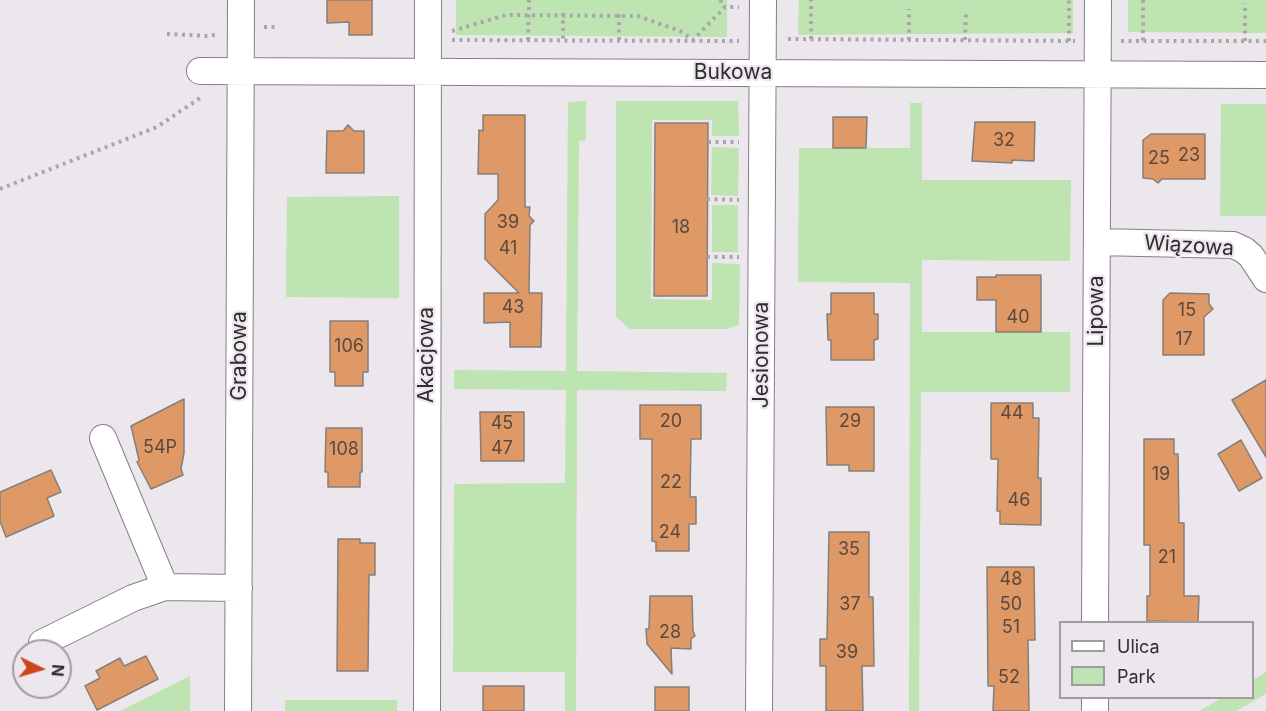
<!DOCTYPE html>
<html>
<head>
<meta charset="utf-8">
<style>
	body { margin:0 }
	#map { position:relative; width:1266px; height:711px; overflow:hidden; background:#ece6ed; font-family:Inter,sans-serif }
	canvas { display:block }
	.legend { position:absolute; left:1059px; top:621px; width:195px; height:78px; box-sizing:border-box; background:#ece6ed; border:2px solid #a19ca1; margin:0; padding:8px 10px; list-style:none; font-size:18px; color:#302d30 }
	.legend li { display:flex; align-items:center; gap:12px; height:30px }
	.legend b { width:30px; border:2px solid #a19ca1 }
	.north { position:absolute; left:12px; top:639px; width:60px; height:60px; box-sizing:border-box; background:#ece6ed; border:2px solid #a19ca1; border-radius:50%; rotate:95deg; font-size:16px; font-weight:700; line-height:24px; text-align:center; color:#302d30 }
	.north::after { content:''; display:block; margin:auto; width:21px; height:27px; background:#cd451c; clip-path:polygon(50% 0,100% 100%,50% 72%,0 100%) }
</style>
</head>
<body>
<div id="map">
<canvas width="1266" height="711"></canvas>
<ul class="legend">
<li><b style="height:8px;background:#fff"></b>Ulica</li>
<li><b style="height:16px;background:#bde4b1"></b>Park</li>
</ul>
<div class="north">N</div>
</div>
<script>
const g = document.querySelector('canvas').getContext('2d');
g.lineJoin = 'round';
function fill(path, color) { g.fillStyle = color; g.fill(path, 'evenodd'); }
const toPath = rows => new Path2D(rows.map(r => 'M' + r).join(''));
function stroke(path, color, width, dash) { g.strokeStyle = color; g.lineWidth = width; g.lineCap = dash ? 'butt' : 'round'; g.setLineDash(dash || []); g.stroke(path); }
function drawText(font, color, halo, rows, align = 'center') {
  g.font = font + ' Inter,sans-serif'; g.lineWidth = 4.5; g.setLineDash([]); g.textBaseline = 'middle'; g.strokeStyle = halo; g.fillStyle = color; for (const [text, x, y, turn = 0] of rows) {
    g.save(); g.translate(x, y); g.rotate((+turn || 0) * Math.PI / 180); g.textAlign = isNaN(turn) ? turn : align; if (halo) g.strokeText(text, 0, 0); g.fillText(text, 0, 0); g.restore();
  }
}
fill(toPath([
	[456,0,727,0,727,37,456,35],
	[799,0,1073,0,1073,33,798,35],
	[1128,0,1266,0,1266,33,1128,32],
	[586,101,586,140,579,141,577,371,727,373,726,391,577,390,576,711,565,711,565,672,453,672,454,484,565,483,566,390,454,389,454,370,566,371,568,102],
	[616,101,738,101,739,136,712,136,712,120,652,120,651,299,712,300,712,263,740,264,739,325,726,329,630,329,616,317],
	[910,103,922,103,922,180,1071,180,1070,261,922,260,922,332,1070,332,1070,392,921,392,919,711,909,711,910,283,798,282,799,148,910,148],
	[1221,104,1266,104,1266,216,1220,216],
	[712,147,739,148,738,196,711,195],
	[399,196,399,298,286,297,287,197],
	[712,205,738,205,738,252,712,252],
	[1266,672,1266,694,1236,711,1199,711,1222,698,1252,698,1253,680],
	[190,676,190,711,120,711],
	[285,700,397,700,397,711,285,711]
]), '#bde4b1');
const building = toPath([
	[327,0,372,0,372,35,349,35,349,22,327,23,327,0],
	[483,115,525,115,525,207,530,207,529,216,534,221,530,225,529,293,542,293,541,347,510,347,510,322,484,323,484,293,519,293,485,259,485,214,498,200,498,174,478,174,479,130,483,131,483,115],
	[833,117,867,117,866,148,833,148,833,117],
	[975,122,1035,122,1034,161,1012,160,1012,163,972,161,975,122],
	[655,123,708,123,707,296,654,296,655,123],
	[348,125,354,131,364,131,364,173,326,173,327,131,343,131,348,125],
	[1151,134,1205,134,1205,179,1162,179,1158,183,1153,179,1143,178,1143,140,1151,134],
	[996,275,1041,275,1041,332,996,332,996,300,977,300,977,277,996,277,996,275],
	[831,293,874,293,874,314,878,314,878,339,874,340,874,360,831,360,831,340,828,340,827,314,831,314,831,293],
	[1170,293,1209,294,1209,304,1213,309,1204,317,1204,355,1163,355,1163,300,1170,293],
	[330,321,368,321,368,372,363,372,363,386,335,386,335,372,330,372,330,321],
	[1266,380,1266,457,1232,400,1266,380],
	[184,399,184,453,181,469,183,475,151,489,137,462,139,460,131,426,184,399],
	[991,403,1033,403,1033,418,1039,418,1038,478,1041,478,1041,525,1000,524,1000,511,997,511,998,459,991,459,991,403],
	[640,405,701,405,701,439,691,439,690,497,696,497,696,524,689,524,689,551,656,551,656,542,652,541,652,439,640,439,640,405],
	[826,407,874,407,874,471,849,471,849,465,827,465,826,407],
	[480,412,524,412,524,461,481,461,480,412],
	[326,428,362,428,362,472,360,472,360,487,328,487,328,472,325,472,326,428],
	[1144,439,1174,439,1174,454,1178,454,1179,523,1184,523,1184,596,1199,596,1198,622,1147,621,1147,596,1150,596,1150,545,1144,545,1144,439],
	[1241,440,1262,478,1239,491,1218,454,1241,440],
	[51,470,61,492,47,498,54,516,6,537,0,521,0,492,51,470],
	[829,532,869,532,869,597,873,597,874,666,862,666,863,711,826,711,826,666,820,666,820,639,827,639,829,532],
	[338,539,360,539,360,543,375,543,375,575,369,575,368,671,337,671,338,539],
	[987,567,1034,567,1035,640,1028,640,1029,711,993,711,994,686,988,686,987,567],
	[650,596,692,596,693,631,695,636,691,639,691,649,671,648,672,674,647,644,646,629,649,629,650,596],
	[146,656,158,679,97,710,85,686,100,678,96,671,120,658,124,666,146,656],
	[483,686,524,686,524,711,483,711,483,686],
	[655,687,689,687,689,711,655,711,655,687]
]);
fill(building, '#de9966');
stroke(building, '#867f79', 1.5);
const street = toPath([
	[200,71,1266,75],
	[1097,242,1233,245,1244,250,1251,256,1266,279],
	[103,438,165,587],
	[1095,622,1098,0],
	[42,643,133,598,165,587,239,588],
	[238,711,241,0],
	[427,711,428,0],
	[759,711,763,0],
	[1095,711,1095,698]
]);
stroke(street, '#857f86', 28);
stroke(toPath([
	[720,0,725,7],
	[1143,0,1143,41],
	[563,13,563,41],
	[264,27,275,27],
	[452,31,506,15,638,16,680,31,693,40,725,7,739,7],
	[167,34,209,36,218,34],
	[788,39,1075,41],
	[811,39,811,0],
	[452,40,739,41],
	[528,40,529,0],
	[619,40,619,14],
	[909,40,909,9],
	[965,40,966,10],
	[1069,41,1069,0],
	[1121,41,1266,41],
	[1245,41,1245,3],
	[708,142,739,142],
	[0,189,157,127,203,96],
	[707,199,739,200],
	[707,257,739,257]
]), '#aaa6ab', 4, [3, 4.5]);
stroke(street, '#fff', 26);
drawText('18px', '#5c483e', null, [
	["32",1004,141],
	["23",1189,156],
	["25",1159,159],
	["39",508,223],
	["18",681,228],
	["41",508,249],
	["43",513,308],
	["15",1187,311],
	["40",1018,318],
	["17",1184,340],
	["106",349,347],
	["44",1012,414],
	["20",671,422],
	["29",850,422],
	["45",502,424],
	["54P",160,448],
	["47",502,449],
	["108",344,450],
	["19",1161,475],
	["22",671,483],
	["46",1019,501],
	["24",670,533],
	["35",849,550],
	["21",1167,558],
	["48",1011,580],
	["37",850,605],
	["50",1011,605],
	["51",1011,628],
	["28",670,633],
	["39",847,653],
	["52",1009,678]
]);
drawText('21px', '#302d30', '#ece6ed', [
	["Bukowa",733,73],
	["Wiązowa",1189,246,4],
	["Lipowa",1097,311,-90],
	["Akacjowa",427,355,-90],
	["Jesionowa",762,355,-90],
	["Grabowa",240,356,-90]
]);
</script>
</body>
</html>
